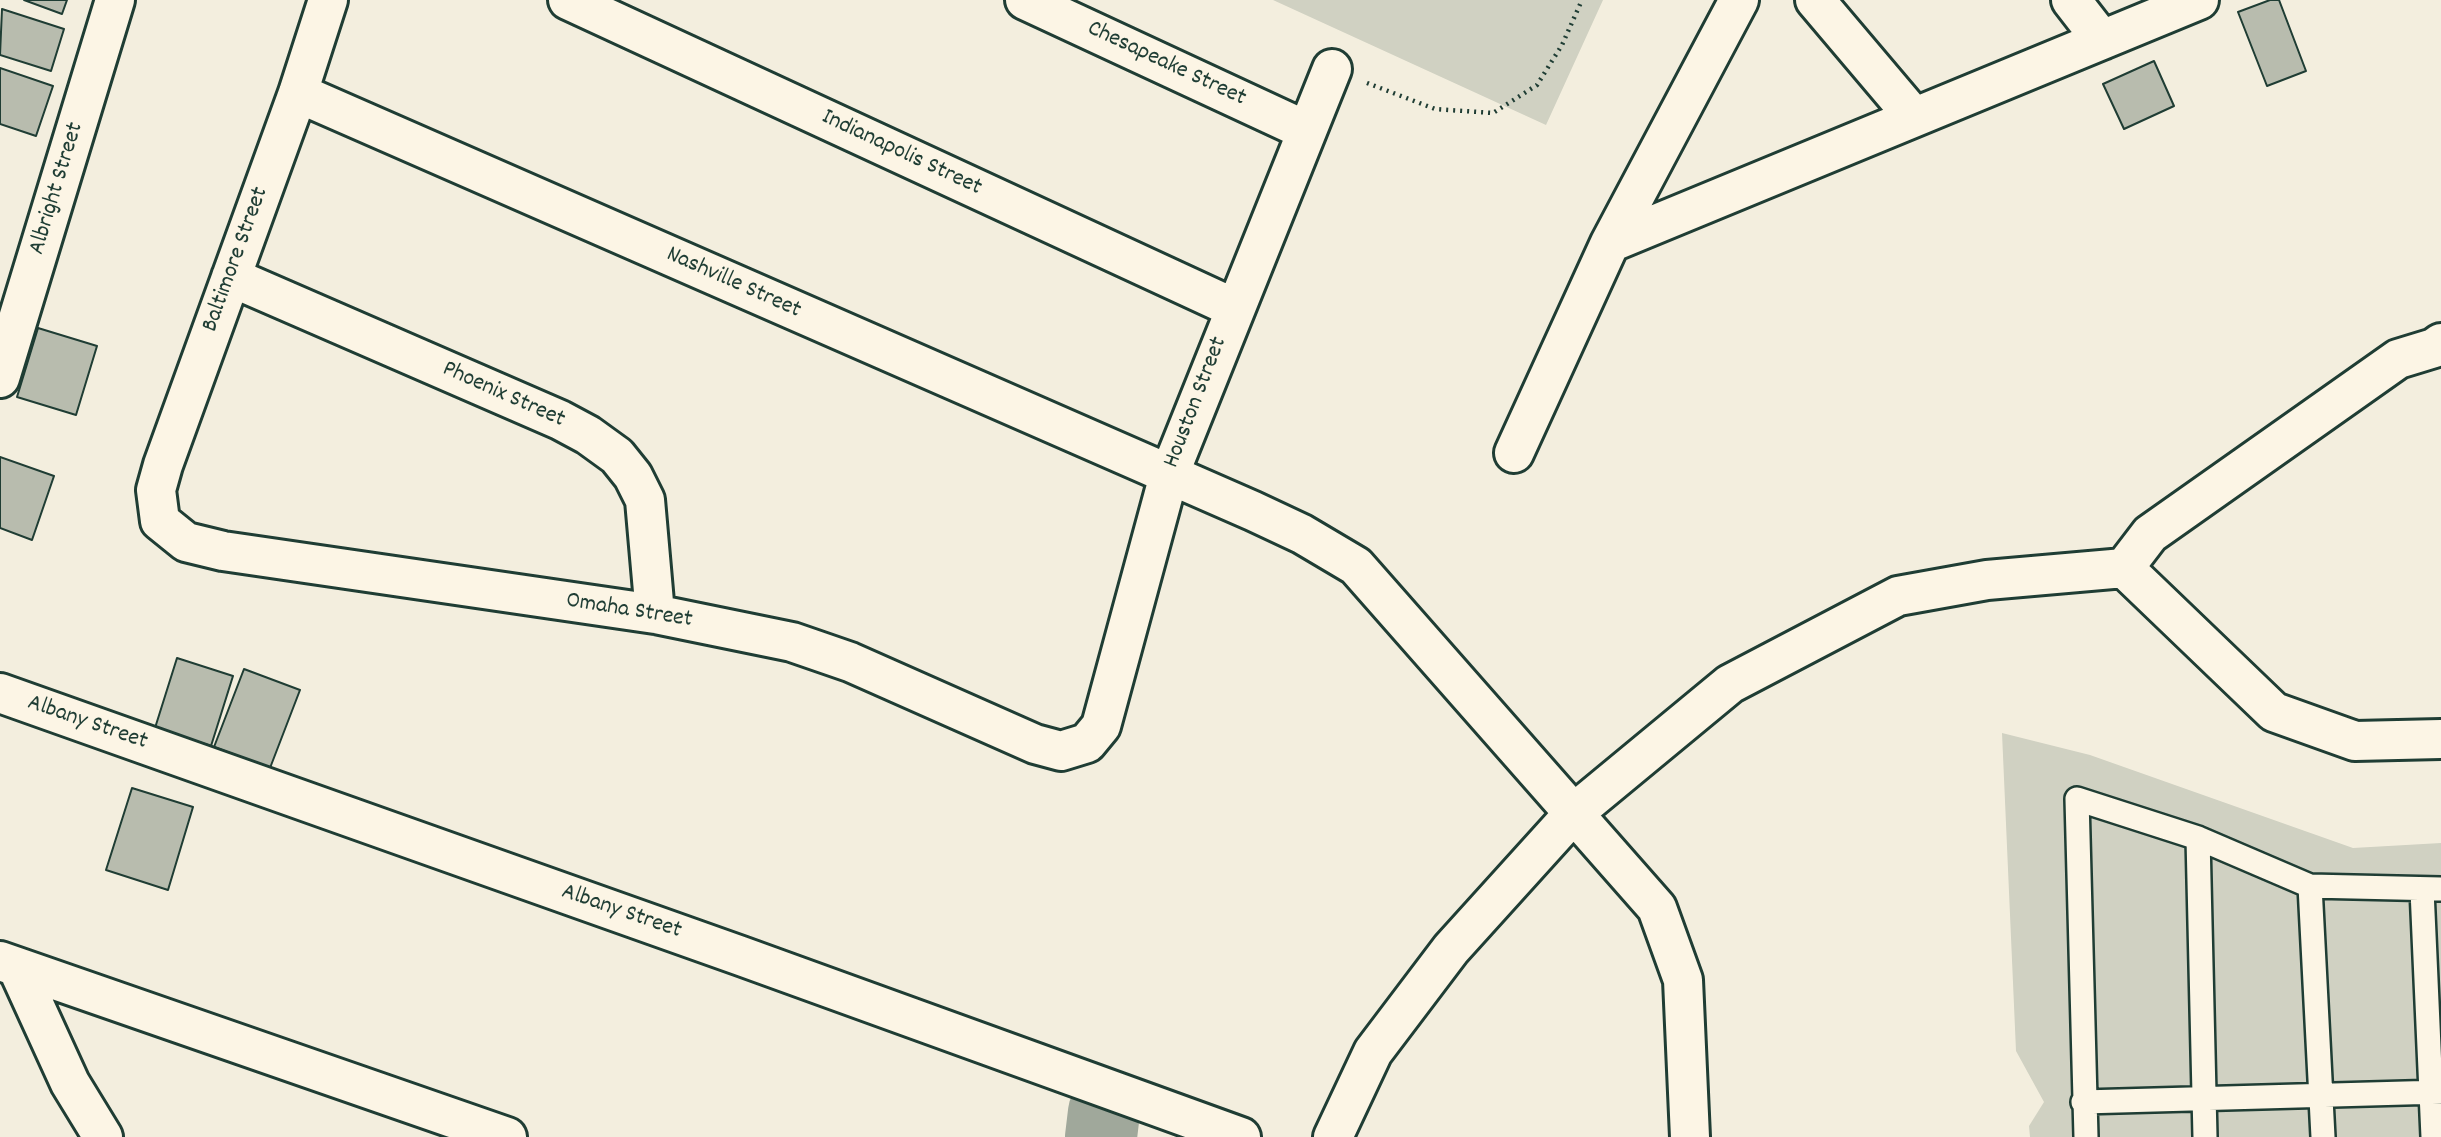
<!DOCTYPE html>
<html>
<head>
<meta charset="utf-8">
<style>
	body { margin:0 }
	canvas { display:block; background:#f3eede }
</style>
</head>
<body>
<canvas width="2441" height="1137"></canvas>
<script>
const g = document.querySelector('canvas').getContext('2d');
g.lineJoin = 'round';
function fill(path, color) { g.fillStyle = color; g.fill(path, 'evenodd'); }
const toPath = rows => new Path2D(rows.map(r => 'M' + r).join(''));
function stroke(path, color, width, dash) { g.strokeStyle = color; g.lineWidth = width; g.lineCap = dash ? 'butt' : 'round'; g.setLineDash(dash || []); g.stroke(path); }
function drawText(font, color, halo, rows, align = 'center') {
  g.font = font + ' Dekko,sans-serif'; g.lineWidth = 5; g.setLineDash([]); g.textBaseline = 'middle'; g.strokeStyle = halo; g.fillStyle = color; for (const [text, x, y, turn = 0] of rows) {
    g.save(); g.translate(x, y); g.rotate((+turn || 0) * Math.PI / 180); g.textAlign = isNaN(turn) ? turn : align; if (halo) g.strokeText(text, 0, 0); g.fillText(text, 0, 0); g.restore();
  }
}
fill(toPath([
	[1273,0,1603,0,1546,125],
	[2002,733,2090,755,2353,848,2441,843,2441,1137,2030,1137,2029,1126,2044,1102,2016,1051]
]), '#d0d1c2');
stroke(toPath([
	[1101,1137,1104,1112]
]), '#a0a89b', 72);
const building = toPath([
	[24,0,67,0,62,14,24,0],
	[2270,0,2279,0,2306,71,2267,86,2238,12,2270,0],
	[2,9,64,29,51,71,0,55,2,9],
	[2154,61,2174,106,2124,129,2103,84,2154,61],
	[0,68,53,86,36,136,0,124,0,68],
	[38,328,97,346,76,415,17,397,38,328],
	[0,457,54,476,32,540,0,528,0,457],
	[177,658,233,676,211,746,155,728,177,658],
	[244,669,300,690,270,768,214,747,244,669],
	[132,788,193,807,168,890,106,870,132,788]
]);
fill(building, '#b8bcae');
stroke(building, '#1f3d34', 2);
const service = toPath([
	[2198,838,2205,1137],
	[2310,886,2323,1137],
	[2422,890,2433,1137],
	[2083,1102,2441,1092],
	[2086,1137,2077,799,2198,838,2310,886,2441,889]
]);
const minor = toPath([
	[328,0,298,93,163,465,156,490,160,521,186,542,223,551,655,614,792,642,850,662,1035,744,1061,751,1087,743,1101,726,1169,475,1332,69],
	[568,0,1234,308],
	[1025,0,1307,131],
	[1739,0,1610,243,2199,0],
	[1815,0,1914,117],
	[2071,0,2102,40],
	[298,93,1253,511,1302,534,1356,566,1657,908,1683,980,1690,1137],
	[231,277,560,420,588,435,617,456,633,476,645,500,655,614],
	[0,378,115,0],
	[1514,453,1610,243],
	[2124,568,2274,712,2355,741,2441,739],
	[0,693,741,956,1241,1137],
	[0,961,507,1137],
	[17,967,70,1083,103,1137],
	[1333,1137,1373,1052,1451,949,1574,813,1730,684,1898,596,1987,580,2124,568,2150,534,2398,359,2434,348,2441,343]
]);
stroke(service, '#1f3d34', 28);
stroke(minor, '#1f3d34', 44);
stroke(toPath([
	[1367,83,1435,109,1493,113,1537,85,1562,45,1582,0]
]), '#1f3d34', 4.5, [2, 5]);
stroke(service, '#fcf5e5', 23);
stroke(minor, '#fcf5e5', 38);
drawText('24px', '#1f3d34', '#fcf5e5', [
	["Chesapeake Street",1166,65,25],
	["Indianapolis Street",901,154,25],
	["Albright Street",58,189,-73],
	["Baltimore Street",237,260,-70],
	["Nashville Street",733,284,24],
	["Phoenix Street",503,396,24],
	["Houston Street",1197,403,-69],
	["Omaha Street",629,612,9],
	["Albany Street",87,724,19],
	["Albany Street",621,913,19]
]);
</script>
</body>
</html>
